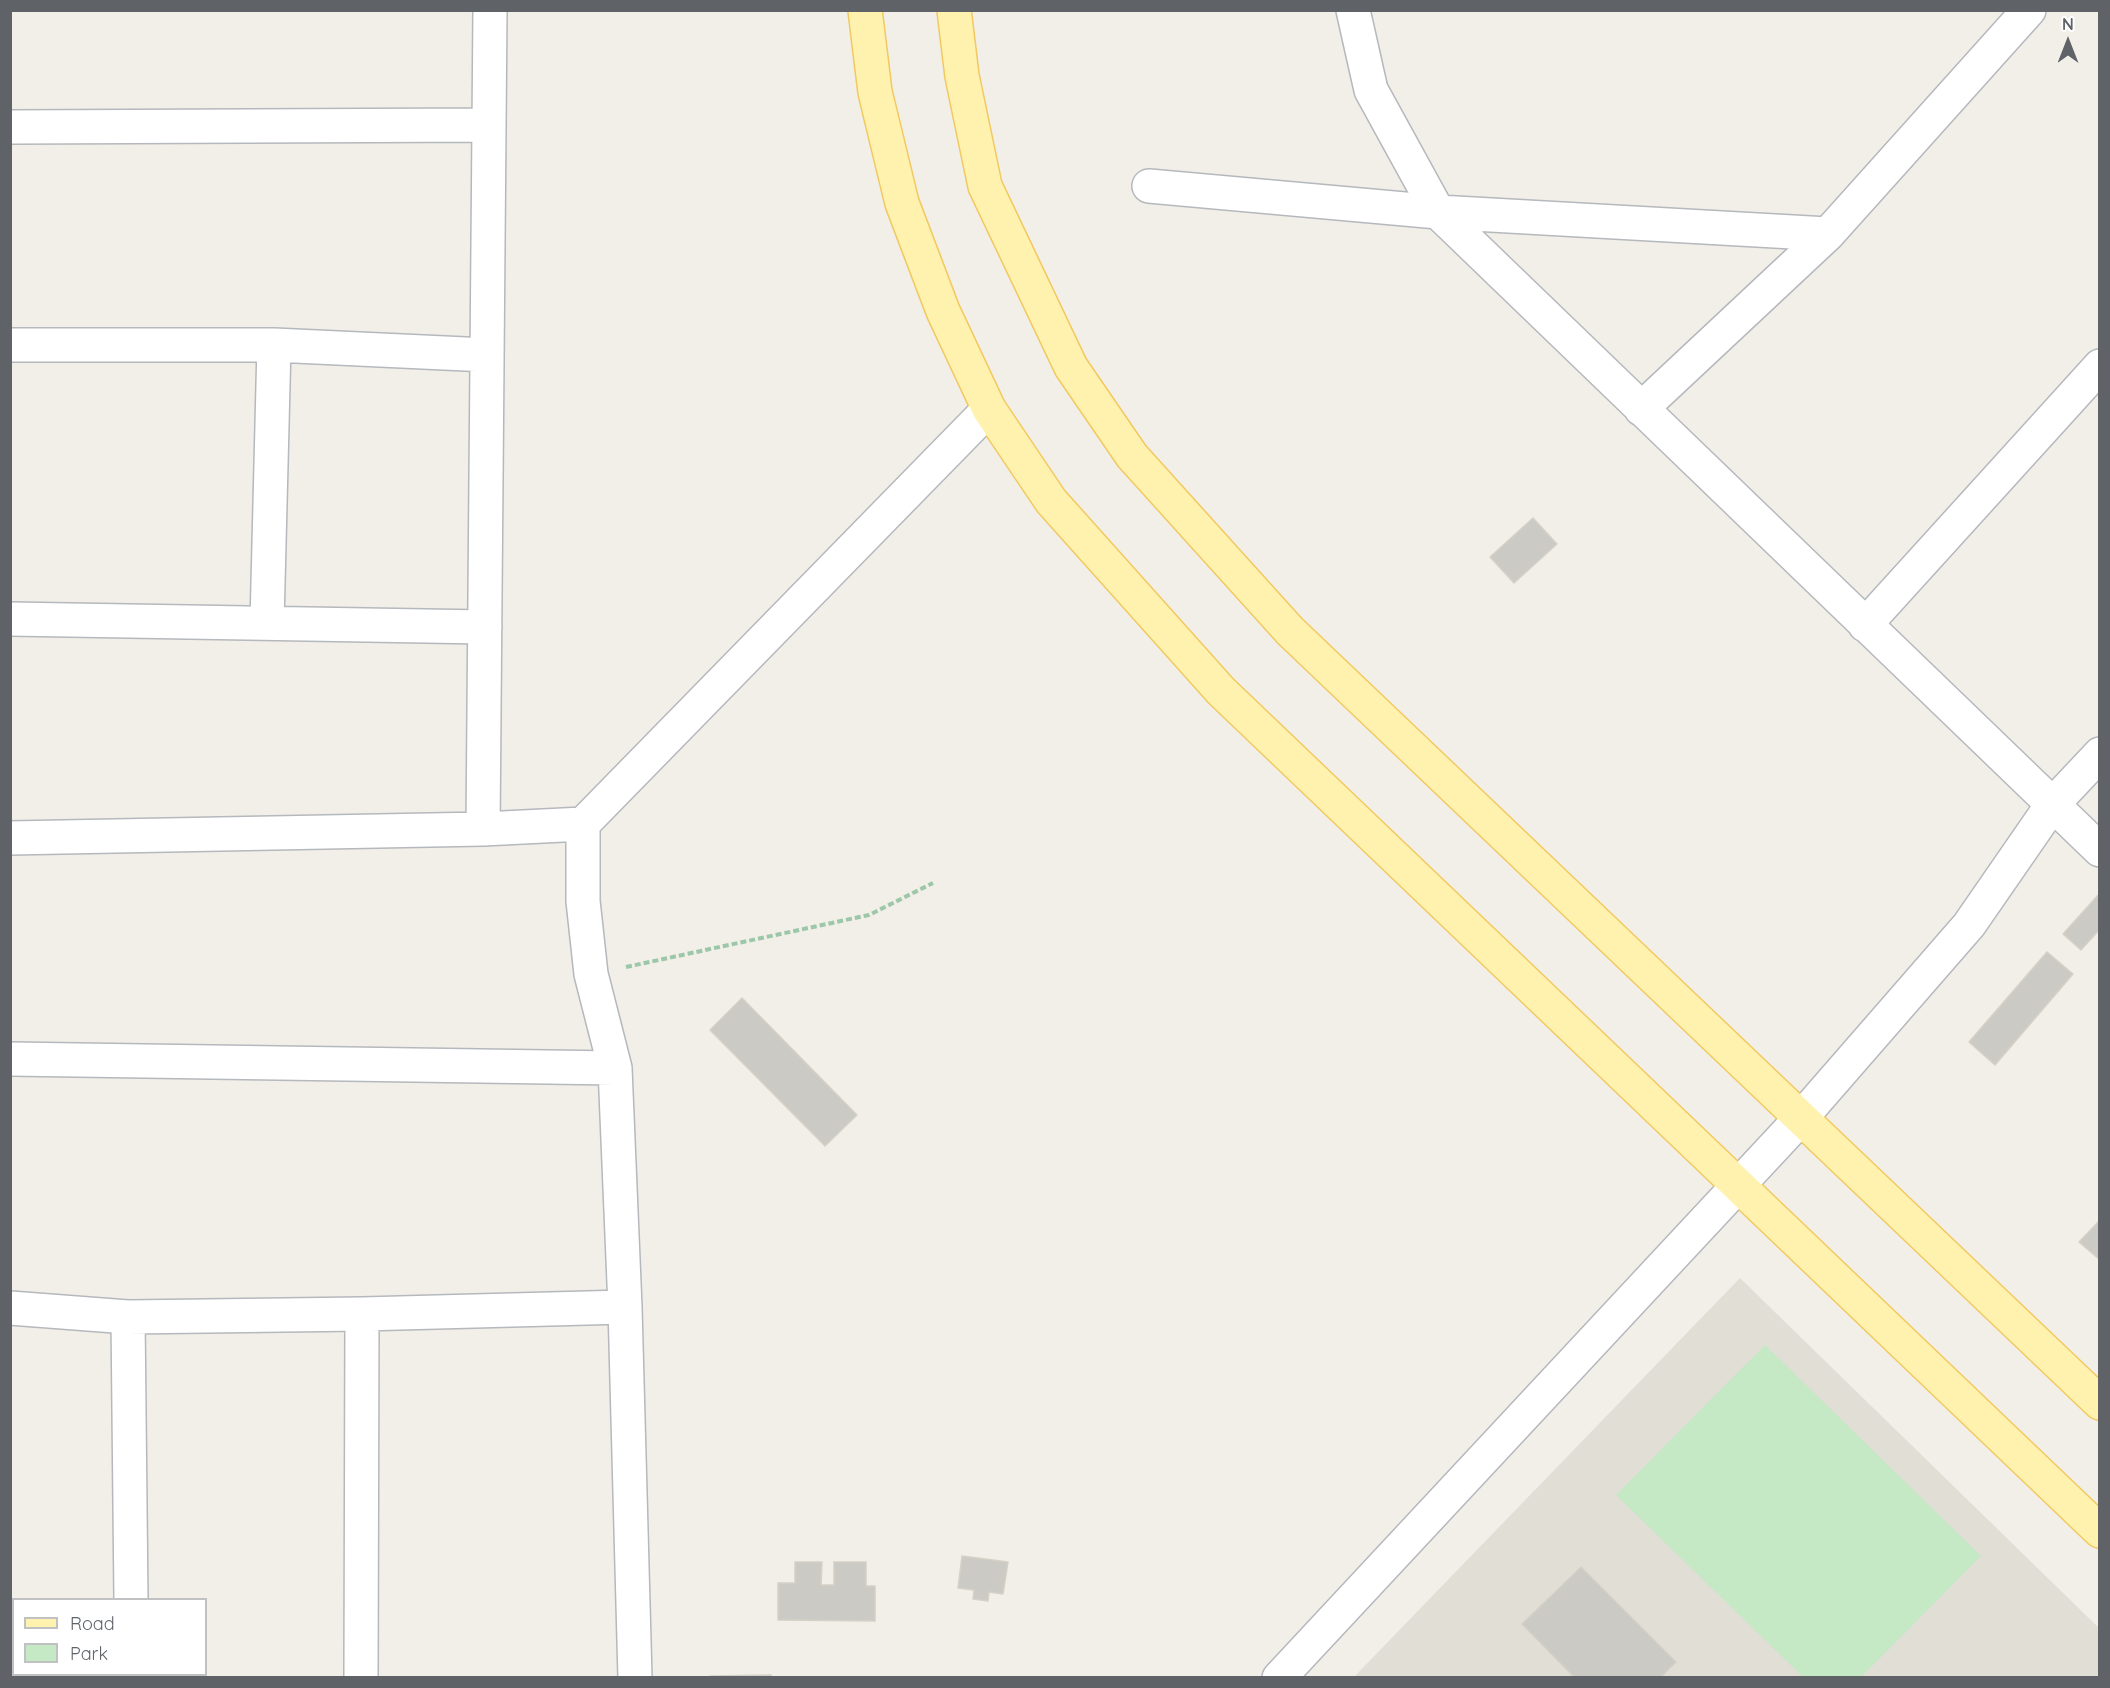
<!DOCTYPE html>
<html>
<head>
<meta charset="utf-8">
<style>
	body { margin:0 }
	#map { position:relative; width:2110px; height:1688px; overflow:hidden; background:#f1efe8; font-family:Quicksand,sans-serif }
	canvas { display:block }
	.frame { position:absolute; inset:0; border:12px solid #5f6368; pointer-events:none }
	.legend { position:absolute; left:12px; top:1598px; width:195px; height:78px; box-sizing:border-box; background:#fff; border:2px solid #bfc1c3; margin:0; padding:8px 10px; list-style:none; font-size:18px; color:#5f6368 }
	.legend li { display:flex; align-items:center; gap:12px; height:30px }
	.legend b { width:30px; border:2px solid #bfc1c3 }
	.north { position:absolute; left:2038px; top:12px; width:60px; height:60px; -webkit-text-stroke:4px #fff; paint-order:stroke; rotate:0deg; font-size:16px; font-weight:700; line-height:24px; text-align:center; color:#5f6368 }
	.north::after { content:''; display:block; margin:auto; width:21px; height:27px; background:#5f6368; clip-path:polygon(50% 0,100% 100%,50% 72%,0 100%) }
</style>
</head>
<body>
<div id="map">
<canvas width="2110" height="1688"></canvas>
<div class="frame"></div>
<ul class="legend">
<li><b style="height:8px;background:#fff2af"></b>Road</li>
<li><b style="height:16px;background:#c5e8c5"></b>Park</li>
</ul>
<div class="north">N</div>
</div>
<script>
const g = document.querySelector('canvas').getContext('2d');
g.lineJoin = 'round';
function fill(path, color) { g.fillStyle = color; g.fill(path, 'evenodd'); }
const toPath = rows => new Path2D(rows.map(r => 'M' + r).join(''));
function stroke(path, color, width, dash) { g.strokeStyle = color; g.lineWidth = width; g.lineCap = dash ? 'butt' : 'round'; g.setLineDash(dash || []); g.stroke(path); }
fill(toPath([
	[1740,1278,2099,1628,2099,1677,1353,1678]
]), '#e1ded6');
fill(toPath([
	[1765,1345,1981,1556,1861,1677,1803,1677,1616,1495]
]), '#c5e8c5');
const building = toPath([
	[1533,518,1557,544,1514,583,1490,557,1533,518],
	[2100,893,2100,929,2081,950,2063,934,2100,893],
	[2047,952,2073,974,1995,1065,1969,1042,2047,952],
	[742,998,857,1115,825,1146,710,1030,742,998],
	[2100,1220,2100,1260,2079,1242,2100,1220],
	[962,1556,1008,1562,1003,1594,989,1592,988,1601,973,1599,974,1590,958,1588,962,1556],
	[795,1562,822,1562,821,1585,834,1585,834,1562,866,1562,866,1586,875,1586,875,1621,778,1620,778,1583,795,1583,795,1562],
	[1581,1567,1676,1662,1660,1678,1575,1678,1522,1624,1581,1567],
	[771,1675,771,1678,710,1678,710,1676,771,1675]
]);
fill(building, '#cccac5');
stroke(building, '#d6d1c6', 1.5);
const minor = toPath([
	[1353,10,1371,90,1438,212,2100,850],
	[10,127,489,125],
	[1149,186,1438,212,1828,234],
	[10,345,274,345,487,355],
	[1641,409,1828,234,2029,10],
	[10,619,485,627],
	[267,623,274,345],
	[1865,625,2100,366],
	[583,824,583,901,591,974,615,1068,625,1307,635,1678],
	[483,829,490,10],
	[10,838,483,829,583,824,989,409],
	[10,1059,615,1068],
	[10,1308,128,1317,362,1314,625,1307],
	[128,1317,131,1600],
	[132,1674,132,1678],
	[361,1678,362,1314],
	[1279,1678,1801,1118,1969,925,2052,805,2100,754]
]);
const major = toPath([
	[865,10,875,92,902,203,943,311,989,409,1051,501,1221,691,2100,1531],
	[954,10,962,76,985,186,1071,367,1132,456,1290,631,2100,1403]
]);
stroke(minor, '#b5b8bc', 36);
stroke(major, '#f2c960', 36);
stroke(toPath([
	[626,967,869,915,933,883]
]), '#9cc7a9', 4, [6, 3]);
stroke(minor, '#fff', 33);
stroke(major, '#fff2af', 33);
</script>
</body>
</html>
